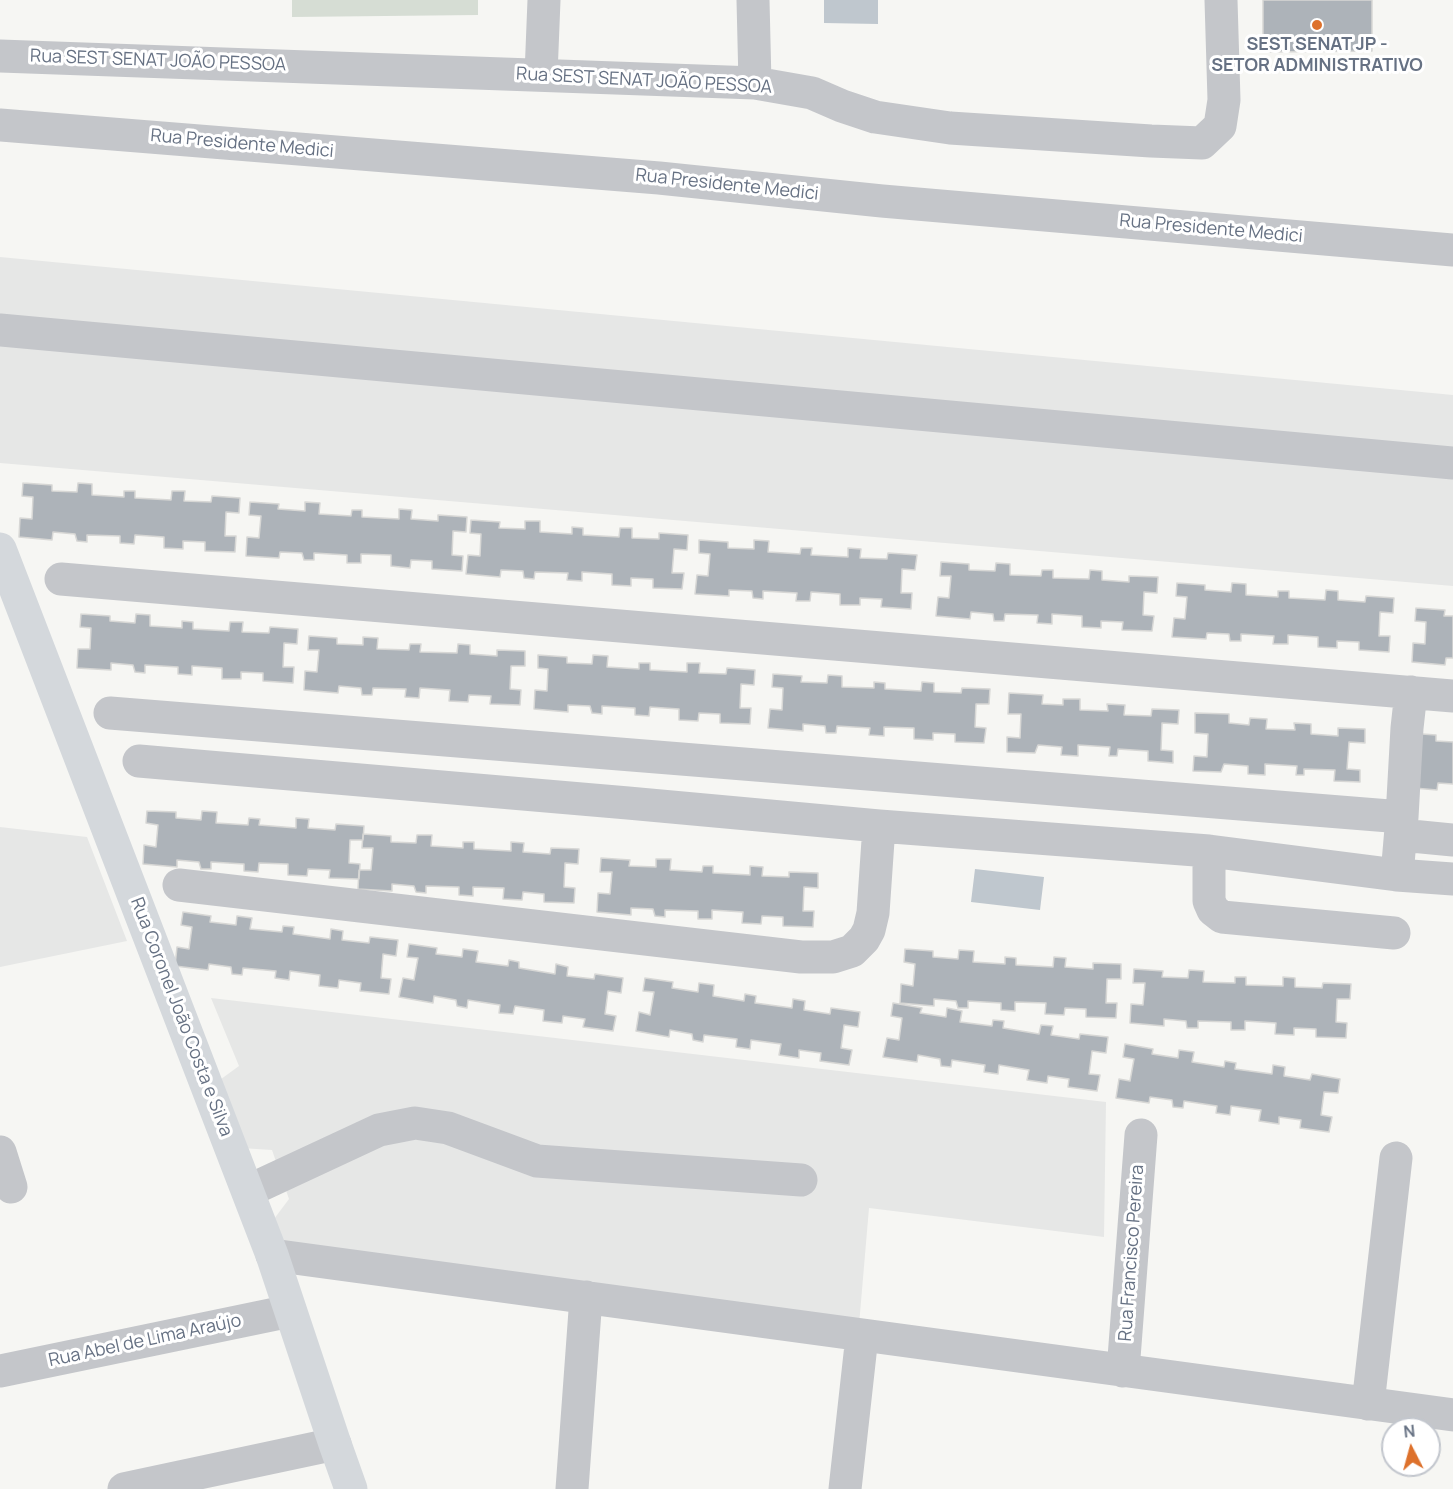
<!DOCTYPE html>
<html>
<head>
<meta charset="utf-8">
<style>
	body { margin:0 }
	#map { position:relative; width:1453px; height:1489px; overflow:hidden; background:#f6f6f3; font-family:Manrope,sans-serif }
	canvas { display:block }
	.north { position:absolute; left:1381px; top:1417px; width:60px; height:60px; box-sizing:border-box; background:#fff; border:2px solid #c2c6cd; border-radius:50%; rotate:354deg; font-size:16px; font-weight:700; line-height:24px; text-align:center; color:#667183 }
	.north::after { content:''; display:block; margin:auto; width:21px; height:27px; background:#dd712c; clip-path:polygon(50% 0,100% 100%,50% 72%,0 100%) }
</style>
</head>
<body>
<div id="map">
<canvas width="1453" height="1489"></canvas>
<div class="north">N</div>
</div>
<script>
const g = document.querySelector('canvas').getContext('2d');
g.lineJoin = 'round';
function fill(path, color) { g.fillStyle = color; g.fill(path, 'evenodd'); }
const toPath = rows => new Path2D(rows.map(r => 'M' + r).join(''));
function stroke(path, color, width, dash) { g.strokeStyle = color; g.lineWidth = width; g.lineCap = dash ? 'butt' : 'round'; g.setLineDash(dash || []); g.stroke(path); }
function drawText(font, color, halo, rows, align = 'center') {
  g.font = font + ' Manrope,sans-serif'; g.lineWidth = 6; g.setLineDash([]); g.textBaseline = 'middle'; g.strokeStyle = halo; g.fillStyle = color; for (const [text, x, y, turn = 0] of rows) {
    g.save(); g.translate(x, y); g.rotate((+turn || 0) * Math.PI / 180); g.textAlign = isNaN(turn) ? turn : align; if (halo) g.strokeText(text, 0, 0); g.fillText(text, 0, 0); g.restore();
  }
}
fill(toPath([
	[0,257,1453,395,1453,586,0,463],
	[0,827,87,837,127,941,0,967],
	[211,998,1106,1102,1104,1237,869,1208,859,1325,281,1252,271,1223,289,1199,272,1150,241,1148,217,1082,239,1066]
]), '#e6e7e6');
fill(toPath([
	[292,0,478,0,478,15,292,17]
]), '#d6ddd4');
fill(toPath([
	[824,0,878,0,878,24,824,23],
	[975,869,1044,877,1040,910,971,902]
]), '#bfc7ce');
const building = toPath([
	[1263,0,1372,0,1372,51,1263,52,1263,0],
	[23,483,52,485,52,491,77,492,78,483,92,484,92,495,124,497,124,491,135,491,135,498,171,500,172,491,185,491,184,501,211,502,212,496,240,498,239,513,226,512,225,536,236,536,235,552,205,551,205,542,183,541,183,549,164,548,164,537,135,535,134,544,120,543,120,536,87,535,87,542,77,541,75,534,53,532,52,540,19,537,20,518,32,519,33,497,22,496,23,483],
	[250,502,279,504,278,509,305,511,305,502,320,503,319,514,351,516,352,510,362,510,362,517,399,519,399,509,412,510,411,519,438,521,438,515,467,517,466,532,453,531,452,555,463,556,462,571,432,569,432,561,411,560,410,568,391,566,391,555,361,554,361,563,347,563,347,555,314,553,314,560,304,560,302,553,280,552,279,558,246,556,247,537,259,538,261,516,249,515,250,502],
	[471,520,500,522,499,528,525,529,525,521,540,521,540,532,572,534,572,527,583,528,583,535,619,537,620,528,632,528,632,538,659,539,659,533,688,535,687,550,674,549,672,573,684,573,682,589,653,588,653,579,631,578,631,586,612,585,612,574,582,572,582,581,567,580,568,573,535,572,534,579,524,578,523,571,501,570,500,577,466,574,468,555,480,556,481,534,470,533,471,520],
	[699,540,728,542,728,548,754,549,754,540,769,541,768,552,800,554,801,548,812,548,811,555,848,557,848,548,861,549,860,558,887,559,888,553,917,555,915,570,902,569,901,593,912,593,911,609,881,607,882,599,860,598,860,605,840,605,840,594,811,592,810,601,796,601,797,593,763,591,763,599,753,598,752,591,729,590,729,596,695,594,697,575,708,576,710,554,699,553,699,540],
	[941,562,969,564,969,570,995,571,996,563,1010,564,1010,575,1041,576,1042,570,1053,570,1053,578,1089,579,1090,570,1102,571,1102,580,1129,582,1129,576,1158,577,1157,593,1144,592,1143,615,1154,616,1152,631,1122,630,1123,622,1101,621,1101,628,1082,627,1082,616,1052,614,1052,624,1037,623,1038,615,1005,614,1004,621,994,621,993,614,971,612,970,619,936,616,938,597,949,598,951,576,940,576,941,562],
	[1177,583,1205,585,1205,590,1231,592,1232,583,1246,584,1246,595,1278,597,1278,591,1289,591,1289,598,1325,600,1326,590,1338,591,1338,600,1365,602,1366,596,1394,598,1393,613,1380,612,1379,636,1390,636,1389,652,1359,650,1359,642,1337,641,1337,648,1318,647,1318,637,1288,635,1288,644,1273,644,1274,636,1241,634,1241,641,1230,641,1229,634,1207,633,1206,639,1172,637,1174,618,1185,619,1187,597,1176,596,1177,583],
	[1416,608,1445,610,1444,616,1453,616,1453,658,1446,658,1445,665,1412,662,1413,643,1425,644,1426,622,1415,621,1416,608],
	[81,614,110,616,110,621,135,623,136,614,150,615,150,626,182,628,182,621,193,622,193,629,229,631,230,622,243,622,242,632,269,633,270,627,298,629,297,644,284,643,283,667,294,667,293,683,263,681,263,673,241,672,241,679,222,679,222,668,192,666,192,675,178,674,178,667,145,665,145,673,135,672,133,665,111,663,111,670,77,668,78,649,90,649,91,628,80,627,81,614],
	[309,636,337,638,337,644,363,645,363,637,378,638,377,649,409,650,410,644,421,644,420,652,457,653,458,644,470,645,470,654,497,656,497,650,525,651,525,666,511,666,510,689,521,690,520,705,490,704,491,696,469,695,468,702,449,701,450,690,420,688,419,698,405,697,406,689,373,688,372,695,362,695,361,688,339,686,338,693,304,690,305,671,317,672,319,650,308,650,309,636],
	[538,655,567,657,567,663,592,664,593,655,608,656,607,667,639,669,639,663,650,663,650,670,687,672,687,663,700,663,699,673,726,674,727,668,755,670,754,685,741,684,740,708,751,708,750,724,720,723,720,714,699,713,698,721,679,720,679,709,650,707,649,716,635,715,635,708,602,706,602,714,592,713,590,706,568,705,568,712,534,709,535,690,547,691,548,669,538,668,538,655],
	[773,674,802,676,801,682,827,683,828,675,842,676,842,687,874,688,874,682,885,683,885,689,921,691,922,682,934,683,934,692,961,693,962,688,990,689,989,704,976,704,975,727,986,728,984,743,955,742,955,734,933,733,933,740,914,739,914,728,884,727,884,736,869,735,870,728,837,726,836,733,826,733,825,726,803,724,803,731,768,728,770,709,782,710,783,688,772,687,773,674],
	[1009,693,1043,695,1042,704,1063,705,1063,699,1080,699,1080,710,1108,711,1107,704,1125,705,1124,715,1151,716,1152,709,1179,710,1178,724,1162,723,1161,750,1173,751,1173,763,1148,761,1148,751,1118,749,1117,756,1109,756,1110,747,1078,745,1078,756,1061,755,1062,747,1038,745,1035,753,1007,752,1007,737,1020,738,1021,714,1008,714,1009,693],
	[1195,713,1229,714,1229,723,1249,725,1250,718,1267,719,1266,729,1295,730,1294,723,1311,724,1311,734,1338,736,1338,728,1365,729,1365,743,1349,742,1347,769,1360,770,1360,782,1334,781,1335,770,1304,769,1304,775,1296,775,1297,766,1265,764,1265,775,1248,774,1248,766,1224,764,1221,772,1193,771,1194,756,1207,757,1208,734,1195,733,1195,713],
	[1408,733,1436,735,1436,741,1453,742,1453,784,1438,783,1437,790,1403,787,1408,733],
	[147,811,176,812,176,818,201,820,202,811,217,812,216,823,248,825,249,818,260,819,259,825,296,828,296,818,309,819,308,828,335,830,336,824,364,826,363,840,350,840,349,863,360,864,359,879,329,878,330,870,308,869,307,876,288,875,288,864,259,863,258,872,244,871,244,864,211,862,211,869,201,869,199,862,177,860,177,867,143,864,144,845,156,847,158,825,146,823,147,811],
	[363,834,391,836,391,842,416,843,417,835,432,835,431,846,463,848,463,842,474,842,474,849,511,851,511,842,524,843,523,852,550,854,551,848,579,849,578,864,565,863,564,887,575,888,574,903,544,902,544,894,523,892,522,900,503,899,504,888,473,887,473,896,459,895,459,887,426,886,426,893,416,892,414,886,392,884,392,891,358,889,359,870,371,870,373,848,362,848,363,834],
	[601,858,630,860,629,866,656,867,656,859,671,859,670,870,702,872,703,866,713,866,713,873,750,875,750,866,763,867,762,876,789,877,789,872,818,873,818,888,804,887,803,911,814,911,813,927,783,926,783,917,762,916,761,924,742,923,743,912,712,910,712,919,698,919,698,911,665,910,665,917,655,916,653,909,631,908,631,915,597,912,598,893,610,894,612,872,600,872,601,858],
	[183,912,211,916,210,922,236,925,237,916,252,918,250,929,282,932,283,926,294,927,293,934,330,939,331,929,343,931,342,940,369,943,370,937,398,940,396,956,383,954,381,978,391,979,389,994,360,991,361,983,339,980,338,988,319,986,320,975,290,971,289,980,275,978,276,971,243,968,242,975,232,974,231,967,209,964,208,970,175,966,177,947,189,949,192,927,181,925,183,912],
	[409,944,437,948,436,954,462,957,463,949,478,951,476,962,508,966,509,960,519,962,519,968,555,974,556,964,568,967,567,976,594,979,595,974,623,978,621,993,608,991,605,1014,616,1016,613,1031,583,1027,585,1019,563,1016,562,1023,543,1021,544,1010,515,1006,513,1014,499,1013,500,1005,468,1000,467,1008,457,1006,456,1000,434,996,433,1003,399,997,403,978,414,980,418,958,407,957,409,944],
	[905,949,933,951,933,957,958,959,959,950,974,951,973,962,1005,964,1005,957,1016,958,1016,965,1053,967,1054,957,1066,958,1065,967,1093,969,1093,963,1121,964,1121,979,1107,979,1106,1003,1117,1003,1116,1018,1086,1017,1086,1009,1065,1008,1064,1015,1045,1014,1046,1003,1015,1002,1015,1011,1001,1010,1001,1003,968,1001,968,1008,958,1008,956,1001,934,999,934,1006,900,1003,901,984,913,986,915,964,904,962,905,949],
	[1134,969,1163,971,1162,977,1188,978,1189,970,1204,971,1203,982,1235,983,1235,977,1246,977,1246,985,1283,986,1283,977,1295,978,1295,987,1322,988,1323,983,1351,984,1350,999,1337,999,1336,1022,1347,1023,1346,1038,1316,1037,1316,1029,1294,1028,1294,1035,1275,1034,1276,1023,1245,1021,1245,1030,1231,1030,1231,1022,1198,1021,1198,1028,1187,1028,1186,1021,1164,1019,1164,1026,1130,1023,1131,1004,1143,1005,1145,983,1133,983,1134,969],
	[645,978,673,982,672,988,698,992,699,983,714,985,713,996,744,1001,745,994,756,996,755,1003,792,1008,793,999,805,1001,804,1010,830,1014,831,1008,860,1012,858,1027,844,1025,841,1048,852,1050,849,1065,820,1061,821,1053,799,1050,799,1058,779,1055,781,1044,751,1040,750,1049,736,1047,737,1039,704,1035,703,1042,693,1040,692,1034,670,1030,669,1037,636,1031,639,1012,650,1015,654,992,643,991,645,978],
	[893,1003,922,1008,920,1013,946,1017,947,1008,962,1011,960,1022,992,1026,993,1020,1004,1021,1003,1028,1039,1034,1041,1025,1053,1026,1051,1035,1079,1039,1080,1034,1108,1037,1106,1053,1092,1051,1089,1074,1100,1075,1097,1091,1068,1087,1069,1079,1048,1076,1047,1083,1027,1080,1029,1070,999,1065,998,1074,984,1072,985,1065,952,1060,951,1067,941,1066,940,1059,918,1055,917,1062,883,1057,887,1038,899,1040,902,1018,891,1016,893,1003],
	[1125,1044,1153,1049,1152,1054,1178,1058,1179,1050,1194,1052,1192,1062,1224,1067,1225,1061,1236,1063,1235,1069,1272,1074,1273,1065,1285,1067,1284,1076,1310,1080,1312,1074,1340,1079,1338,1093,1324,1092,1321,1115,1332,1117,1329,1132,1300,1128,1301,1120,1279,1117,1279,1124,1259,1121,1261,1110,1231,1106,1230,1115,1216,1113,1217,1106,1184,1101,1183,1108,1173,1107,1172,1100,1150,1097,1149,1103,1116,1098,1119,1079,1130,1081,1134,1059,1123,1057,1125,1044]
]);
fill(building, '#adb3b9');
stroke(building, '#d7d7d5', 1.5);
stroke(toPath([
	[753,0,755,83],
	[0,56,755,83,812,93,842,106,875,117,950,128,1151,141,1202,143,1220,126,1224,100,1221,0],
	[541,75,544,0],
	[0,125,659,178,882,201,1453,250],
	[0,330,1453,463],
	[61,579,1453,696],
	[110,713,1402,817],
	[139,761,628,803,879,826,1209,851,1397,875,1453,879],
	[1401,835,1453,840],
	[1209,851,1209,901,1213,910,1222,917,1394,933],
	[1397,875,1402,817,1407,728,1411,692],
	[179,885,801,957,833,957,852,951,864,939,869,930,873,913,879,826],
	[0,1152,11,1187],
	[248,1191,379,1130,415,1123,448,1128,537,1161,801,1180],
	[272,1255,1453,1415],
	[0,1371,290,1311],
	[1123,1371,1141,1135],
	[1368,1404,1396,1158],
	[124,1489,335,1444],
	[572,1489,586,1297],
	[845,1489,862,1336]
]), '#c4c6ca', 33);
stroke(toPath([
	[0,549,272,1255,335,1444,351,1489]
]), '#d4d8dc', 33);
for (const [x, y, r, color] of [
	[1317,25,6,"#dd712c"]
]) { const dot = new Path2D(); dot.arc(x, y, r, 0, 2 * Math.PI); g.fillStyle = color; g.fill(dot); stroke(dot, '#fff', 2); }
drawText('bold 18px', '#667183', '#fff', [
	["SEST SENAT JP -",1317,45],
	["SETOR ADMINISTRATIVO",1317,66]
]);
drawText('18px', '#667183', '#fff', [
	["Rua SEST SENAT JOÃO PESSOA",158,61,2],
	["Rua SEST SENAT JOÃO PESSOA",644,81,3],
	["Rua Presidente Medici",242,144,5],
	["Rua Presidente Medici",727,185,6],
	["Rua Presidente Medici",1211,229,5],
	["Rua Coronel João Costa e Silva",181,1017,69],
	["Rua Francisco Pereira",1132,1253,-86],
	["Rua Abel de Lima Araújo",145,1341,-12]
]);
</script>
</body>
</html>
